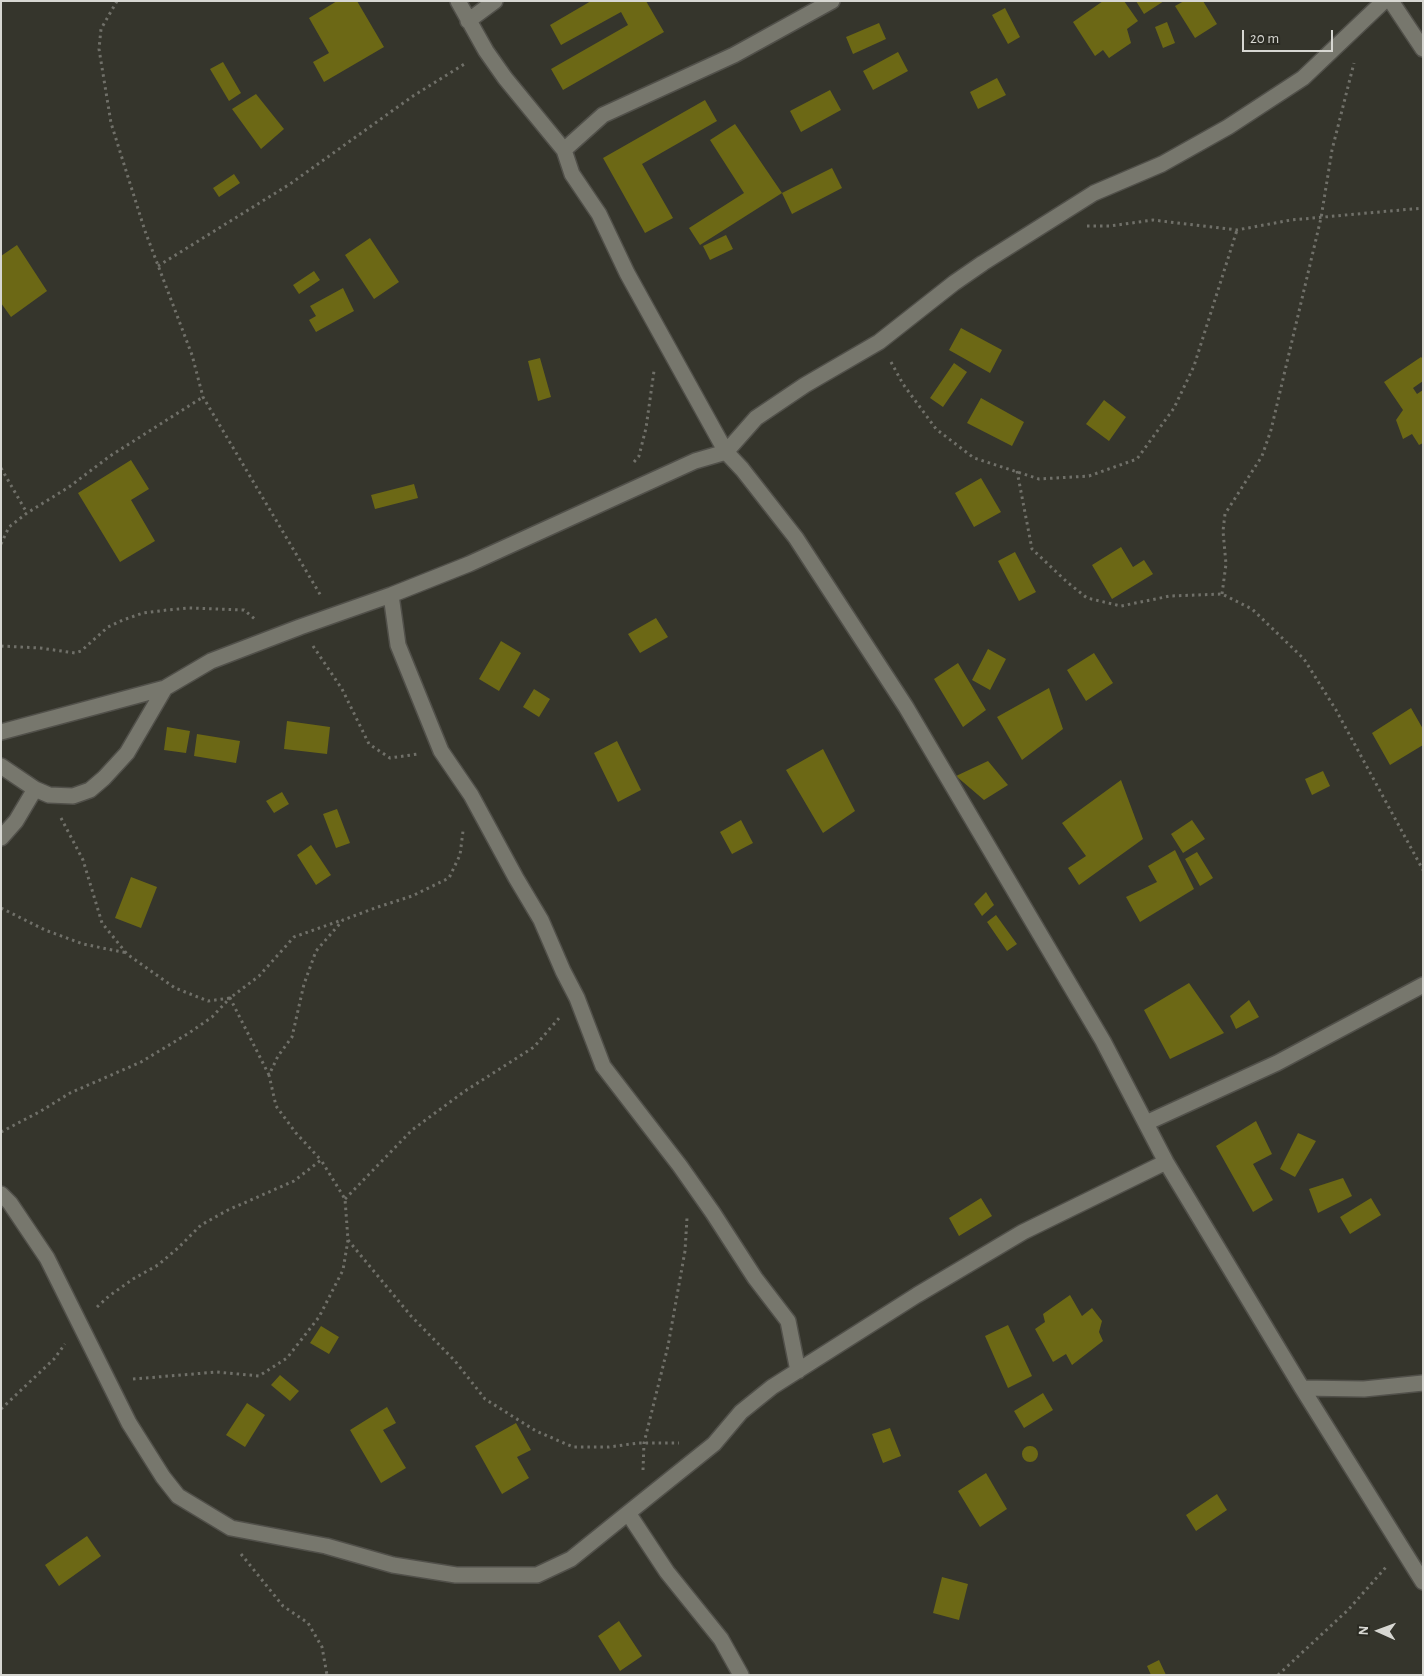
<!DOCTYPE html>
<html>
<head>
<meta charset="utf-8">
<style>
	body { margin:0 }
	#map { position:relative; width:1424px; height:1676px; overflow:hidden; background:#35352c; font-family:"Alegreya Sans",sans-serif }
	canvas { display:block }
	.frame { position:absolute; inset:0; border:2px solid #d7d7d2; pointer-events:none }
	.north { position:absolute; left:1354px; top:1606px; width:50px; height:50px; -webkit-text-stroke:4px #2b2b23; paint-order:stroke; rotate:272deg; font-size:14px; font-weight:700; line-height:20px; text-align:center; color:#d7d7d2 }
	.north::after { content:''; display:block; margin:auto; width:18px; height:22px; background:#d7d7d2; clip-path:polygon(50% 0,100% 100%,50% 72%,0 100%) }
	.scale { position:absolute; left:1242px; top:30px; width:91px; height:22px; box-sizing:border-box; border:2px solid #d7d7d2; border-top:0; padding-left:6px; font-size:15px; line-height:18px; white-space:nowrap; color:#d7d7d2; -webkit-text-stroke:4px #2b2b23; paint-order:stroke }
</style>
</head>
<body>
<div id="map">
<canvas width="1424" height="1676"></canvas>
<div class="frame"></div>
<div class="north">N</div>
<div class="scale">20 m</div>
</div>
<script>
const g = document.querySelector('canvas').getContext('2d');
g.lineJoin = 'round';
function fill(path, color) { g.fillStyle = color; g.fill(path, 'evenodd'); }
const toPath = rows => new Path2D(rows.map(r => 'M' + r).join(''));
function stroke(path, color, width, dash) { g.strokeStyle = color; g.lineWidth = width; g.lineCap = dash ? 'butt' : 'round'; g.setLineDash(dash || []); g.stroke(path); }
fill(toPath([
	[337,1,357,1,384,47,324,82,313,62,329,53,309,18],
	[591,1,646,1,664,32,563,90,551,69,628,25,621,12,561,45,550,25],
	[1103,1,1124,1,1138,21,1127,29,1131,43,1109,58,1103,50,1095,56,1073,22],
	[1136,1,1164,1,1144,14],
	[1184,1,1203,1,1217,24,1195,38,1175,6],
	[1005,8,1020,37,1008,44,992,15],
	[1167,22,1175,43,1163,48,1155,27],
	[879,23,886,39,853,54,846,37],
	[898,52,908,71,873,90,863,71],
	[223,62,241,93,229,101,210,69],
	[997,78,1006,95,978,109,970,92],
	[830,90,841,110,801,132,790,111],
	[256,94,284,129,261,149,232,109],
	[705,100,717,121,642,164,673,218,645,233,603,158],
	[735,124,782,193,700,245,689,228,744,193,710,140],
	[832,168,842,188,792,214,782,193],
	[234,174,240,183,219,197,213,188],
	[726,235,733,249,710,260,703,246],
	[370,238,399,282,374,299,345,255],
	[17,245,47,291,11,317,1,303,1,256],
	[314,271,320,280,299,294,293,285],
	[343,288,354,311,316,332,309,320,316,316,310,306],
	[961,328,1002,350,990,373,949,350],
	[1421,357,1423,359,1423,381,1413,388,1417,394,1423,390,1423,443,1419,445,1412,434,1403,439,1396,420,1403,410,1384,382],
	[540,358,551,397,538,401,528,361],
	[954,363,967,372,943,407,930,398],
	[981,398,1024,422,1012,446,967,423],
	[1104,400,1126,417,1109,441,1086,424],
	[131,460,149,489,131,500,155,541,120,562,78,493],
	[981,478,1001,512,974,527,955,493],
	[414,484,418,498,375,509,371,495],
	[1121,547,1133,567,1144,560,1153,574,1112,599,1092,565],
	[1015,552,1036,592,1019,601,998,561],
	[656,618,668,637,640,653,628,634],
	[501,641,521,653,499,691,479,679],
	[988,649,1006,659,990,690,972,680],
	[1094,653,1113,683,1086,701,1067,670],
	[958,663,986,710,963,727,934,679],
	[1049,688,1063,729,1022,760,997,717],
	[534,689,550,699,539,717,523,707],
	[1411,708,1423,729,1423,745,1390,765,1372,733],
	[287,721,330,727,327,754,284,749],
	[167,727,190,731,186,753,164,750],
	[197,734,240,741,236,763,194,756],
	[617,741,641,790,618,802,594,753],
	[823,749,855,811,823,833,786,770],
	[988,761,1008,785,984,800,956,776],
	[1323,771,1330,786,1312,795,1305,779],
	[1121,780,1143,839,1079,885,1068,868,1086,856,1062,823],
	[282,792,289,804,274,813,266,801],
	[337,809,350,843,336,848,323,814],
	[741,820,753,843,732,854,720,832],
	[1192,820,1205,839,1183,853,1171,834],
	[311,845,331,875,316,885,297,855],
	[1175,850,1194,889,1140,922,1126,897,1157,882,1148,866],
	[1197,852,1213,878,1200,886,1185,859],
	[131,877,157,887,141,928,115,918],
	[986,892,994,905,982,916,974,904],
	[996,915,1017,944,1007,951,987,922],
	[1189,983,1224,1033,1170,1059,1144,1010],
	[1249,1000,1259,1017,1236,1029,1230,1016],
	[1256,1121,1272,1154,1253,1164,1273,1200,1253,1212,1216,1146],
	[1298,1133,1316,1141,1295,1177,1280,1169],
	[1343,1178,1352,1196,1318,1213,1309,1189],
	[981,1198,992,1216,959,1236,949,1218],
	[1371,1198,1381,1215,1350,1234,1340,1217],
	[1070,1295,1082,1316,1092,1308,1102,1321,1099,1332,1103,1341,1072,1365,1066,1354,1053,1362,1035,1329,1045,1322,1043,1314],
	[1008,1325,1032,1376,1008,1388,985,1336],
	[321,1326,339,1337,329,1354,310,1343],
	[280,1375,299,1391,290,1401,271,1385],
	[1043,1393,1053,1410,1024,1428,1014,1411],
	[247,1403,265,1415,245,1447,226,1435],
	[387,1407,396,1423,383,1430,406,1468,381,1483,350,1430],
	[516,1423,531,1450,517,1457,529,1478,502,1494,475,1446],
	[890,1428,901,1456,883,1463,872,1434],
	'1022 1454a8 8 0 1 1 16 0a8 8 0 1 1-16 0Z',
	[986,1473,1007,1509,980,1527,958,1491],
	[1217,1494,1227,1510,1196,1531,1186,1515],
	[87,1536,101,1556,59,1586,45,1565],
	[942,1577,968,1584,959,1620,933,1613],
	[619,1621,642,1656,620,1671,598,1636],
	[1159,1660,1166,1675,1151,1675,1147,1666]
]), '#6c6815');
const minor = toPath([
	[458,1,486,51,505,78,564,150],
	[832,1,734,55,603,115,564,150,572,174,599,214,627,273,726,452,756,418,805,385,879,342,954,283,983,263,1094,193,1162,164,1228,127,1303,78,1384,1],
	[1391,1,1423,49],
	[468,21,495,1],
	[391,595,398,645,441,751,471,795,516,878,541,920,563,971,577,998,603,1066,680,1166,713,1213,755,1278,788,1321,798,1371],
	[1,732,165,688],
	[1,766,35,789,49,795,73,796,90,790,104,778,127,753,165,688,211,661,300,627,391,595,469,564,695,461,726,452,742,469,796,538,906,707,1103,1041,1166,1162,1302,1388,1423,1582],
	[1,838,16,821,35,789],
	[1146,1123,1277,1063,1423,985],
	[1,1194,10,1203,47,1258,129,1423,163,1477,178,1496,231,1528,326,1546,393,1565,456,1575,537,1575,571,1559,628,1513,714,1444,741,1412,772,1387,917,1295,1023,1232,1166,1162],
	[1302,1388,1364,1389,1423,1383],
	[628,1513,667,1572,721,1639,741,1675]
]);
stroke(minor, '#51504a', 18);
stroke(toPath([
	[117,1,101,29,99,49,111,123,145,231,192,355,203,397,321,596],
	[1087,226,1110,226,1153,220,1237,230,1291,220,1423,208],
	[158,266,290,184,413,96,466,63],
	[891,362,903,384,936,429,974,458,1039,479,1089,476,1137,459,1174,408,1194,366,1237,230],
	[634,462,639,456,646,428,654,371],
	[1,468,27,513],
	[1017,471,1032,549,1067,582,1087,598,1121,606,1170,596,1222,594,1252,609,1304,659,1336,710,1423,870],
	[1,544,9,527,27,513,69,487,110,456,203,397],
	[1222,594,1226,564,1223,531,1225,514,1262,456,1271,430,1321,218,1332,150,1354,63],
	[1,646,40,648,75,653,81,651,108,627,123,620,143,613,167,610,189,608,244,610,256,620],
	[313,646,342,689,369,744,390,758,418,754],
	[61,818,83,860,102,923,127,954,175,988,208,1001,230,998,259,976,294,937,342,920],
	[1,908,45,930,83,944,127,953],
	[1,1132,41,1111,70,1093,141,1062,189,1033,212,1017,230,998,269,1075],
	[345,1199,412,1130,465,1091,534,1047,560,1017],
	[348,1240,411,1316,455,1361,485,1399,536,1431,573,1447,609,1447,638,1443,679,1443],
	[97,1307,109,1296,133,1279,158,1265,178,1248,201,1225,228,1210,294,1181,321,1160,296,1133,276,1106,269,1075,278,1056,292,1037,304,984,316,951,343,920,375,908,412,896,449,878,460,855,463,831],
	[133,1379,217,1372,259,1376,287,1358,319,1317,343,1270,348,1240,345,1199,321,1160],
	[1,1409,54,1359,65,1344],
	[643,1470,644,1443,668,1346,685,1251,687,1218],
	[241,1554,283,1606,308,1623,322,1647,327,1675],
	[1278,1675,1349,1609,1387,1566]
]), '#707069', 3, [2.5, 4]);
stroke(minor, '#77776d', 15);
</script>
</body>
</html>
